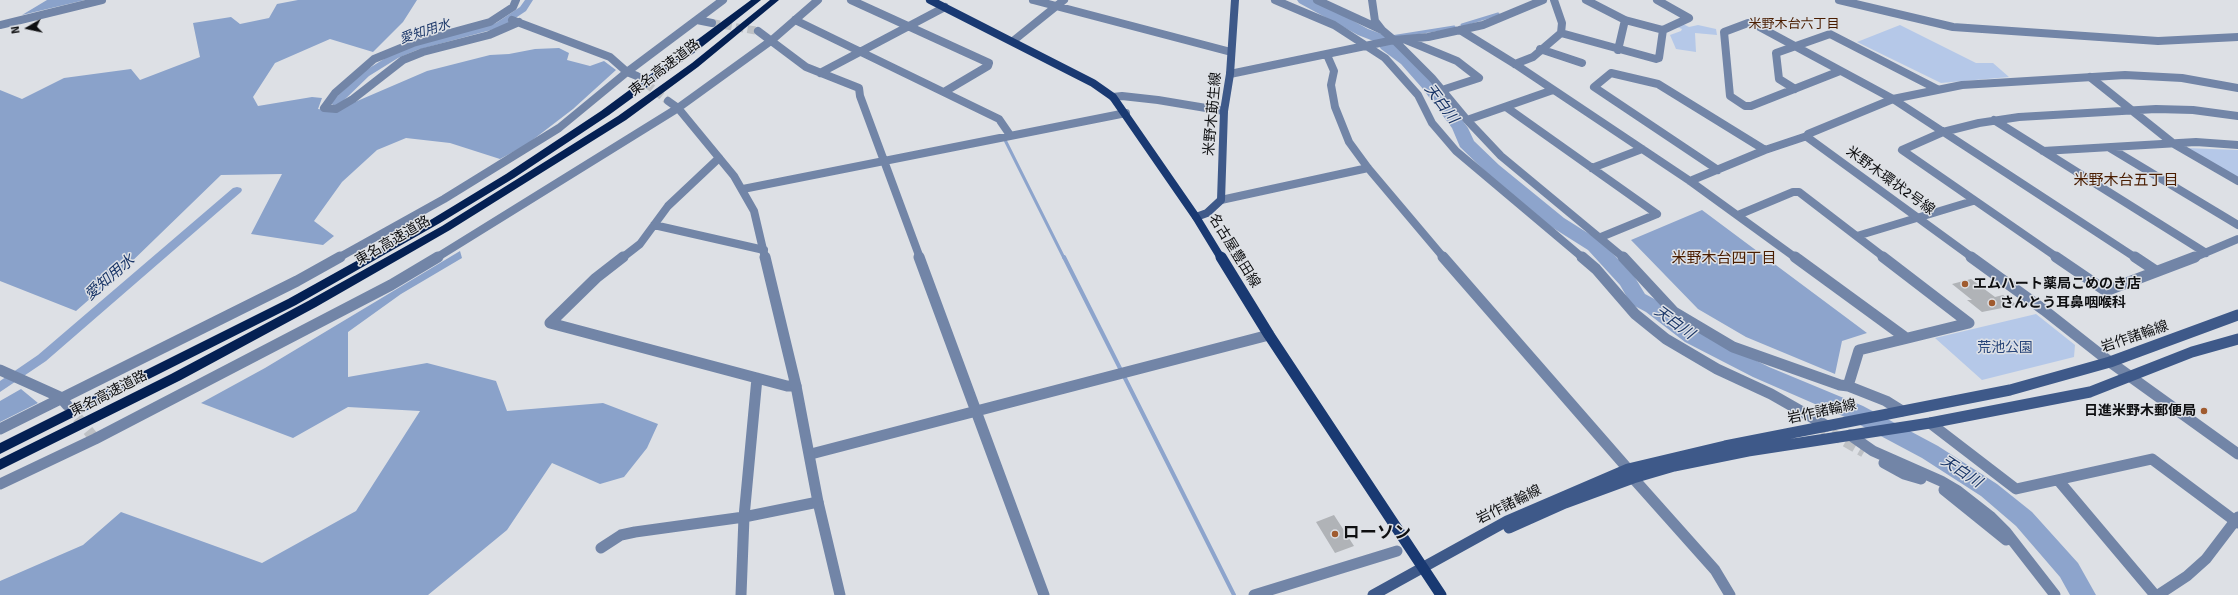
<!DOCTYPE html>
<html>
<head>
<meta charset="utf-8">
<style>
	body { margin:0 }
	#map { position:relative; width:2238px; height:595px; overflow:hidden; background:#dde0e5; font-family:Signika,sans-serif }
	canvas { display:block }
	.north { position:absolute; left:8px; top:8px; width:40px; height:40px; -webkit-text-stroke:3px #dde0e5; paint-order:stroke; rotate:261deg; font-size:11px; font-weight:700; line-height:16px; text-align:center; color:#0e0f11 }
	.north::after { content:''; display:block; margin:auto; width:14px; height:18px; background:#0e0f11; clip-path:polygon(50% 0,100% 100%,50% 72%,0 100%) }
</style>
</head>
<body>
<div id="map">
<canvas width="2238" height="595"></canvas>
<div class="north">N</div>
</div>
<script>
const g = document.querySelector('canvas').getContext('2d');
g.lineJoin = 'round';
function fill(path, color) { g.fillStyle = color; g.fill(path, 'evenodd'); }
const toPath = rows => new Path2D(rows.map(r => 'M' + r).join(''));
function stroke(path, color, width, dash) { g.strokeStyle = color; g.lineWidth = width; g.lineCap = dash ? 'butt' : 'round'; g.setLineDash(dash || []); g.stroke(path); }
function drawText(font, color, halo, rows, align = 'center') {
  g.font = font + ' Signika,"Noto Sans JP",sans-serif'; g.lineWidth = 3; g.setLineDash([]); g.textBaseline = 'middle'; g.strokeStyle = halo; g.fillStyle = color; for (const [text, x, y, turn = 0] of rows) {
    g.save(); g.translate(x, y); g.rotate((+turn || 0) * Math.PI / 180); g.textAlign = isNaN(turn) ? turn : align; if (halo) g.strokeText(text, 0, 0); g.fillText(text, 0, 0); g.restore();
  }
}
fill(toPath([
	[1681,23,1689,27,1698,25,1716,29,1717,35,1695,33,1696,52,1676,49,1670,35,1681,31,1682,29,1677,27],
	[1900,25,1976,63,1993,63,2009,77,1941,83,1857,42],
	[2186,148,2238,150,2238,178],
	[2036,314,2075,345,2074,357,1982,380,1935,338]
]), '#b5c8e8');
fill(toPath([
	[47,0,85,0,22,15],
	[298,0,417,0,403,22,373,52,330,39,275,63,253,97,258,106,312,97,322,98,318,109,334,111,427,71,490,55,509,54,535,49,559,48,569,53,567,60,590,66,604,61,616,70,573,109,526,145,500,159,450,143,406,138,377,150,342,182,314,221,334,236,323,245,251,234,282,174,221,175,124,269,76,311,0,281,0,90,22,99,64,78,131,69,140,80,200,57,193,23,231,17,240,24,269,18,277,4],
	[460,251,462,258,401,294,348,332,348,377,427,363,496,381,507,411,603,403,658,424,647,448,624,477,600,484,552,463,507,530,428,595,0,595,0,581,83,545,121,512,262,563,356,511,420,411,348,407,293,438,201,403,265,368],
	[21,389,38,403,0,422,0,401]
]), '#8aa2ca');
fill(toPath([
	[1702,210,1867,333,1842,341,1835,374,1746,337,1698,309,1631,240]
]), '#8da4cc');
stroke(toPath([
	[1462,25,1498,14],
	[1391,37,1454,27],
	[1005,140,1064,258]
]), '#8da4cc', 3);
stroke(toPath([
	[1064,257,1234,595]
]), '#8da4cc', 4);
fill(toPath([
	[525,0,533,0,526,11,502,27,417,50,398,58,369,76,339,105,335,106,330,103,363,72,392,54,411,46,496,23,520,7,525,0],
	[237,187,241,188,242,190,241,192,46,361,0,392,0,381,38,355,233,188,237,187]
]), '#8da4cc');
fill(toPath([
	[1297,0,1315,0,1368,29,1387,36,1392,43,1413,58,1435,83,1468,128,1474,141,1499,165,1564,218,1602,242,1634,276,1645,294,1660,302,1677,317,1699,332,1769,367,1863,406,1938,446,1997,484,2032,512,2078,563,2096,595,2070,595,2060,577,2016,526,1981,496,1922,458,1847,418,1753,377,1685,342,1646,312,1631,304,1620,285,1588,250,1550,226,1487,173,1460,147,1452,128,1423,89,1401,64,1381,49,1376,42,1358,35,1299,3,1297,0]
]), '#8da4cc');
fill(toPath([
	[1971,279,1995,297,2003,295,2017,305,1982,312,1967,300,1972,300,1952,284],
	[1334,515,1354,546,1335,553,1316,522]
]), '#b0b3b7');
stroke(toPath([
	[712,23,758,31],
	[637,76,668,101]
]), '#bec1c5', 8, [8, 4]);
stroke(toPath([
	[67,405,95,439],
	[1817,425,1864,452]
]), '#bec1c5', 11, [11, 5.5]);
stroke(toPath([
	[516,0,513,7,490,22,413,43,374,59,335,93,324,108,336,109,353,99,403,60,423,52,489,35,519,22],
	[851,0,989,63,988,66,944,92],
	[1033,0,1231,52],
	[1275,0,1334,25,1385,58,1418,95,1432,123,1456,151,1583,258],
	[1317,0,1382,30,1394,40,1432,78,1467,120,1501,156,1624,258],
	[1372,0,1375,21,1382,30],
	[1586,0,1625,20,1663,30],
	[1839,0,1953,27,2158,41,2238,37],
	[512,20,610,57,627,72,637,76],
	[697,20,712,23],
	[795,20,999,119,1010,135],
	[0,25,102,0],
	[1460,30,1515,64,1690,181,1796,258],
	[758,31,806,67,859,88,860,96,920,258],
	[1561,33,1656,59,1659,58,1663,30,1689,18,1657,0],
	[1406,40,1457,61,1479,78,1442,90],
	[1013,41,1064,0],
	[1540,49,1582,63],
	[1618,50,1625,20],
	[1327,55,1334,71,1331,85,1335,107,1349,142,1368,168,1444,258],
	[1515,64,1533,57,1561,33,1562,23,1554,0],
	[1840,71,1751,106,1745,106,1730,96,1724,32,1748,23,1754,24,1893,99,2136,258],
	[820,73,945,7],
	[1230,74,1394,40,1428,37,1483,25,1543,0],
	[2090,77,2174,144,2238,181],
	[1795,89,1779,79,1776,53,1830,34,1937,89],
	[1113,97,1122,96,1158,100,1224,111],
	[668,101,678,108],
	[1506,107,1657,214],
	[1467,120,1553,90],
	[1994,120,2206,253],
	[2110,148,2238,225],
	[2043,151,2196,142,2238,145],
	[1592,168,1642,149],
	[1718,170,1594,87,1611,73,1658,84,1765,150],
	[1690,181,1765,150,1807,136],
	[743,189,1126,113],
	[1221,200,1368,168],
	[1738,215,1793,192,1799,192,1885,258],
	[654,225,764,250],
	[1857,236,1973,201],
	[1601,237,1657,214],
	[338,258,444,199,559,128,627,72,723,0],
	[622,258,640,244,668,206,719,158],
	[2058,258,1902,150,1943,132,1979,123,2019,117,2156,109,2193,110,2238,116],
	[2193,258,2238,239]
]), '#7285a7', 8);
stroke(toPath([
	[919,257,1044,595],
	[1443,257,1628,469],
	[1582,257,1596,269,1635,314,1666,339,1717,369,1771,394,1827,426],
	[1623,257,1674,312,1733,347,1840,385,1848,386,1886,401,1902,411],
	[1795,257,1906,338],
	[2056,257,2103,289,2108,290,2195,257],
	[2135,257,2156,271],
	[550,323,787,386,796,386],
	[550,323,596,278,623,257],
	[0,370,60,397,67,405],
	[1848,386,1859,350,1969,323,1883,257],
	[1930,423,2016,489,2152,459,2238,523],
	[0,429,297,281,340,257],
	[1850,435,1873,451,1941,481,1958,491,1990,516,2006,532,2055,595],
	[811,454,1269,335],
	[1884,463,1904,474,1921,479],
	[1633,478,1715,570,1730,595],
	[2058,480,2155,595],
	[1944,490,2006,540],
	[601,548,621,535,635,532,744,517,818,502],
	[741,595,744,517,757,378],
	[1254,595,1397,551]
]), '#7285a7', 11);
stroke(toPath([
	[678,108,734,176,754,211,765,258],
	[436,258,678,108,772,40,818,0],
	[1973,258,1807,137,1808,134,1893,99,1962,85,2125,75,2182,78,2238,88]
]), '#7285a7', 8);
stroke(toPath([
	[765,257,796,386,818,502,840,595],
	[1971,257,2044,310,2110,362,2238,454],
	[0,484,95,439,391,285,438,257],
	[2158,595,2187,576,2206,559,2238,517]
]), '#7285a7', 11);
stroke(toPath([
	[1196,217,1207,213,1221,200,1224,111,1230,74,1235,0]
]), '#3e5989', 8);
stroke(toPath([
	[1509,528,1565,503,1633,478,1674,466,1748,451,1930,423,2090,392,2192,352,2238,339],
	[1373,595,1507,521,1628,469,1725,446,2010,390,2110,362,2238,315]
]), '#3e5989', 11);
stroke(toPath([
	[930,0,1093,83,1113,97,1196,217,1221,258]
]), '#193972', 8);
stroke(toPath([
	[1221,257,1269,335,1441,595]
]), '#193972', 11);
fill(toPath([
	[751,0,761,0,698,50,609,115,514,178,440,223,296,305,0,454,0,443,288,299,432,219,506,174,601,111,751,0],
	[770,0,779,0,698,67,626,120,450,230,316,307,181,380,0,470,0,459,171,374,308,301,442,226,618,116,692,63,770,0]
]), '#042053');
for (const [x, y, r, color] of [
	[1965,284,4,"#a05b2f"],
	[1992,303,4,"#a05b2f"],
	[2204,411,4,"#a05b2f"],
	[1335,534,4,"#a05b2f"]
]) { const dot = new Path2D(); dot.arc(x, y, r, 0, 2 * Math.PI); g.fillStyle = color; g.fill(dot); stroke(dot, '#dde0e5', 1.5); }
drawText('13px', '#4a1d00', '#dde0e5', [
	["米野木台六丁目",1794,25]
]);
drawText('italic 13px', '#1a3668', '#dde0e5', [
	["愛知用水",425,32,-18]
]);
drawText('14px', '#0e0f11', '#dde0e5', [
	["東名高速道路",665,68,-37],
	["米野木莇生線",1213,114,-85],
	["米野木環状2号線",1890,181,36],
	["東名高速道路",393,241,-30],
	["名古屋豊田線",1234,251,58],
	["岩作諸輪線",2135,337,-19],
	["東名高速道路",109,394,-27],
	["岩作諸輪線",1822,412,-12],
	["岩作諸輪線",1509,505,-26]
]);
drawText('bold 14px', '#0e0f11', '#dde0e5', [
	["エムハート薬局こめのき店",1973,284],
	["さんとう耳鼻咽喉科",2000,303],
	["日進米野木郵便局",2196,411,"right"]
], 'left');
drawText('14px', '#284579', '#dde0e5', [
	["荒池公園",2005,348]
]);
drawText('italic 15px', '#1a3668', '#dde0e5', [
	["天白川",1441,104,53],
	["愛知用水",110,278,-41],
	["天白川",1674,323,36],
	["天白川",1961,472,33]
]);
drawText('15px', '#4a1d00', '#dde0e5', [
	["米野木台五丁目",2126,181],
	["米野木台四丁目",1724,259]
]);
drawText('bold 17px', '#0e0f11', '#dde0e5', [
	["ローソン",1343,534]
], 'left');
</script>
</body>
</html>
